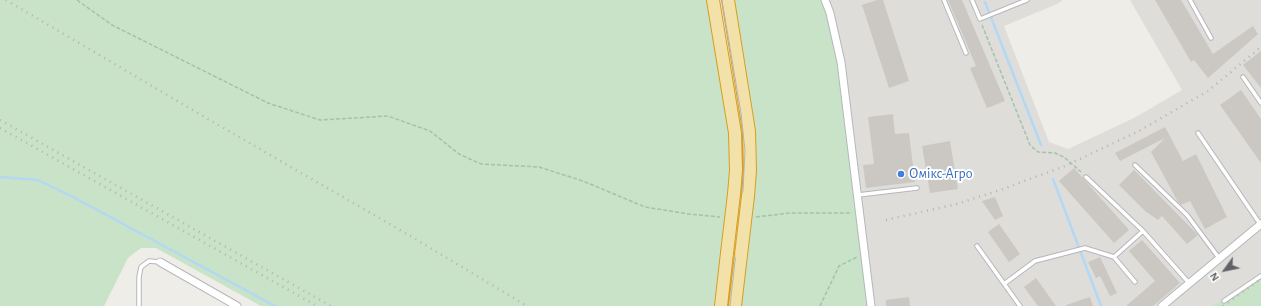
<!DOCTYPE html>
<html>
<head>
<meta charset="utf-8">
<style>
	body { margin:0 }
	#map { position:relative; width:1261px; height:306px; overflow:hidden; background:#efede8; font-family:"Alegreya Sans",sans-serif }
	canvas { display:block }
	.north { position:absolute; left:1205px; top:250px; width:40px; height:40px; -webkit-text-stroke:3px #fff; paint-order:stroke; rotate:237deg; font-size:11px; font-weight:700; line-height:16px; text-align:center; color:#5f6266 }
	.north::after { content:''; display:block; margin:auto; width:14px; height:18px; background:#5f6266; clip-path:polygon(50% 0,100% 100%,50% 72%,0 100%) }
</style>
</head>
<body>
<div id="map">
<canvas width="1261" height="306"></canvas>
<div class="north">N</div>
</div>
<script>
const g = document.querySelector('canvas').getContext('2d');
g.lineJoin = 'round';
function fill(path, color) { g.fillStyle = color; g.fill(path, 'evenodd'); }
const toPath = rows => new Path2D(rows.map(r => 'M' + r).join(''));
function stroke(path, color, width, dash) { g.strokeStyle = color; g.lineWidth = width; g.lineCap = dash ? 'butt' : 'round'; g.setLineDash(dash || []); g.stroke(path); }
function drawText(font, color, halo, rows, align = 'center') {
  g.font = font + ' "Alegreya Sans",sans-serif'; g.lineWidth = 4; g.setLineDash([]); g.textBaseline = 'middle'; g.strokeStyle = halo; g.fillStyle = color; for (const [text, x, y, turn = 0] of rows) {
    g.save(); g.translate(x, y); g.rotate((+turn || 0) * Math.PI / 180); g.textAlign = isNaN(turn) ? turn : align; if (halo) g.strokeText(text, 0, 0); g.fillText(text, 0, 0); g.restore();
  }
}
fill(toPath([
	[829,0,1063,0,1057,4,1004,26,1049,142,1068,149,1134,118,1182,90,1130,0,1261,0,1261,273,1224,300,1209,306,874,306,844,61]
]), '#deddda');
fill(toPath([
	[0,0,709,0,733,151,717,306,261,306,156,248,141,248,128,258,104,306,0,306],
	[731,0,829,0,844,61,874,306,739,306,752,190],
	[1261,273,1261,306,1209,306,1224,300]
]), '#c8e3c8');
stroke(toPath([
	[985,2,1041,145],
	[0,177,38,180,75,198,275,306],
	[1053,179,1101,306]
]), '#b3d8f4', 2.5);
fill(toPath([
	[877,0,883,0,909,81,889,88,862,5],
	[948,0,962,0,1005,101,987,108,970,68,976,66],
	[1155,0,1181,0,1213,54,1253,26,1258,34,1208,78,1194,60,1191,62],
	[1261,51,1261,88,1243,65],
	[1241,90,1261,119,1261,163,1220,105],
	[893,114,895,134,909,133,915,182,866,188,863,165,874,164,868,117],
	[1165,127,1183,161,1196,154,1227,217,1205,229,1190,201,1181,205,1178,202,1151,152,1165,138,1120,161,1115,153],
	[950,141,958,189,930,193,922,146],
	[1074,168,1129,230,1114,243,1059,181],
	[1134,170,1198,235,1187,244,1162,216,1158,220,1145,211,1119,185],
	[995,197,1003,216,995,220,982,201],
	[999,224,1020,254,1009,262,988,232],
	[1142,240,1180,283,1153,306,1126,306,1155,281,1129,251],
	[1100,257,1117,293,1110,296,1100,276,1096,278,1088,262],
	[1036,278,1056,306,1038,306,1024,287],
	[909,297,910,306,886,306,886,300],
	[1090,297,1093,306,1066,306,1066,305]
]), '#cbc8c4');
const service = toPath([
	[944,0,966,53],
	[972,0,980,19,1027,0],
	[1190,0,1211,38],
	[1243,77,1261,103],
	[1198,133,1260,224],
	[1135,165,1187,215,1219,258],
	[1086,177,1143,231,1189,283],
	[858,195,917,188],
	[977,246,1020,306],
	[1114,257,1143,231],
	[1004,284,1035,261,1085,248,1114,257,1135,282],
	[1224,301,1261,276],
	[139,306,139,277,141,267,149,261,160,262]
]);
const minor = toPath([
	[825,0,830,13,841,62,871,306],
	[160,262,237,306],
	[1162,306,1261,224]
]);
const trunk = toPath([
	[713,0,735,133,736,170,734,194],
	[728,0,749,131,750,171,748,196],
	[721,306,727,253],
	[735,306,741,255]
]);
stroke(service, '#b5b7ba', 5.5);
stroke(minor, '#b5b7ba', 9);
stroke(trunk, '#d89d1f', 14);
stroke(toPath([
	[77,0,112,25,268,103,320,120,388,116,430,131,459,154,481,164,539,167,583,181,645,207,689,214,720,217],
	[982,25,1030,145,1038,152,1055,153,1064,157,1081,172],
	[756,217,790,213,852,213],
	[820,306,839,266,857,257]
]), '#a2c3ab', 1.5, [4, 2]);
stroke(service, '#fff', 3.5);
stroke(minor, '#fff', 7);
stroke(trunk, '#f2e2aa', 12);
stroke(toPath([
	[722,0,741,113,745,151,743,190,730,306]
]), '#b3b4b4', 1);
stroke(toPath([
	[6,0,196,112,412,237,527,306],
	[0,120,331,306],
	[0,128,317,306],
	[886,220,957,204,1000,190,1065,166,1139,131,1208,91,1261,47],
	[1223,306,1261,279]
]), '#b3b4b4', 2.5, [1, 5]);
const trunkBridge = toPath([
	[727,253,734,194],
	[741,255,748,196]
]);
stroke(trunkBridge, '#d89d1f', 14, []);
stroke(trunkBridge, '#f2e2aa', 12);
for (const [x, y, r, color] of [
	[901,174,4,"#3f7fe0"]
]) { const dot = new Path2D(); dot.arc(x, y, r, 0, 2 * Math.PI); g.fillStyle = color; g.fill(dot); stroke(dot, '#fff', 1.5); }
drawText('14px', '#366cbe', '#fff', [
	["Омiкс-Агро",909,174]
], 'left');
</script>
</body>
</html>
